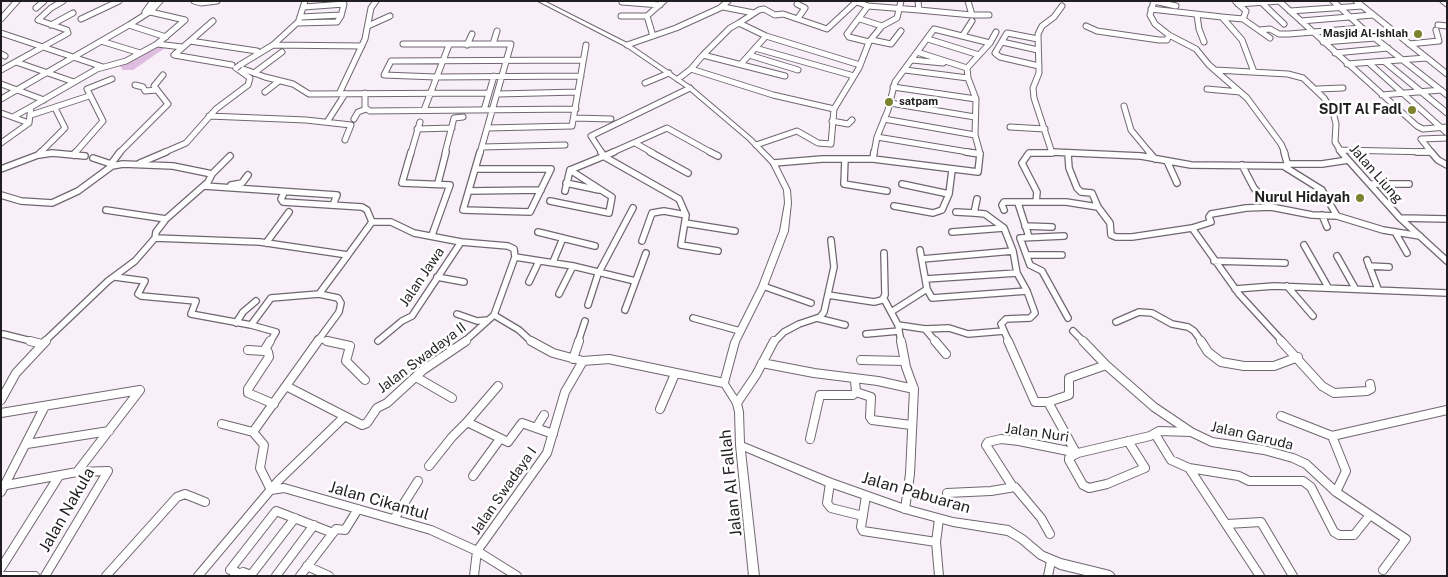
<!DOCTYPE html>
<html>
<head>
<meta charset="utf-8">
<style>
	body { margin:0 }
	#map { position:relative; width:1448px; height:577px; overflow:hidden; background:#f8eff9; font-family:"Public Sans",sans-serif }
	canvas { display:block }
	.frame { position:absolute; inset:0; border:2px solid #211e21; pointer-events:none }
</style>
</head>
<body>
<div id="map">
<canvas width="1448" height="577"></canvas>
<div class="frame"></div>
</div>
<script>
const g = document.querySelector('canvas').getContext('2d');
g.lineJoin = 'round';
function fill(path, color) { g.fillStyle = color; g.fill(path, 'evenodd'); }
const toPath = rows => new Path2D(rows.map(r => 'M' + r).join(''));
function stroke(path, color, width, dash) { g.strokeStyle = color; g.lineWidth = width; g.lineCap = dash ? 'butt' : 'round'; g.setLineDash(dash || []); g.stroke(path); }
function drawText(font, color, halo, rows, align = 'center') {
  g.font = font + ' "Public Sans",sans-serif'; g.lineWidth = 5; g.setLineDash([]); g.textBaseline = 'middle'; g.strokeStyle = halo; g.fillStyle = color; for (const [text, x, y, turn = 0] of rows) {
    g.save(); g.translate(x, y); g.rotate((+turn || 0) * Math.PI / 180); g.textAlign = isNaN(turn) ? turn : align; if (halo) g.strokeText(text, 0, 0); g.fillText(text, 0, 0); g.restore();
  }
}
fill(toPath([
	[156,46,165,48,133,70,123,70,119,65]
]), '#debde1');
const minorFar2 = toPath([
	[194,1,201,3,217,1],
	[854,1,868,6,919,10,918,1],
	[1154,1,1176,6],
	[1154,1,1150,15,1155,24,1169,35,1196,49,1209,65,1247,98,1281,144,1285,153],
	[1279,1,1417,126,1423,129,1447,127],
	[1333,1,1362,28,1447,95],
	[1356,1,1447,74],
	[1443,1,1447,4],
	[622,2,660,5],
	[856,2,827,29,783,14,775,15,764,9,759,10,739,23,766,36,860,65],
	[1236,2,1246,11,1243,19],
	[1261,2,1284,24],
	[797,4,805,8,798,18],
	[1238,4,1280,1],
	[868,6,847,34,849,37,869,42],
	[304,7,344,4,341,16,337,22,298,23,305,1],
	[723,7,754,13],
	[36,8,44,1],
	[1151,9,1222,17,1242,40,1254,72],
	[919,10,972,15,968,1],
	[1290,11,1362,6],
	[145,12,153,1],
	[972,15,989,15],
	[1197,15,1199,29,1204,42],
	[621,16,647,16,664,1],
	[647,16,653,36],
	[301,17,341,15],
	[1222,17,1243,19,1270,38],
	[1,19,17,1],
	[81,19,119,1],
	[860,19,882,26],
	[213,21,174,55,232,65],
	[1301,21,1373,15],
	[51,25,73,13],
	[129,25,166,37],
	[1438,25,1447,26],
	[368,26,390,16],
	[1086,26,1097,31,1159,40,1167,40,1169,35],
	[1260,30,1270,29,1279,34,1289,34,1362,28],
	[1,33,103,67],
	[963,35,972,21],
	[928,39,979,55],
	[1038,39,1007,33,995,53,1000,57,1039,66],
	[872,40,891,44,901,31],
	[101,41,140,53],
	[190,41,257,51],
	[1002,42,1038,50],
	[1323,42,1376,38],
	[157,44,182,47],
	[403,44,511,44,480,153],
	[493,44,497,31],
	[1409,44,1439,41,1436,30],
	[273,45,362,46],
	[467,45,472,34],
	[627,45,676,28,720,8,728,1],
	[755,48,854,76],
	[917,52,967,68],
	[1335,53,1388,48],
	[1,54,5,56],
	[703,55,730,28,739,23],
	[749,55,798,70],
	[912,60,943,63],
	[16,62,74,82],
	[1385,62,1447,113],
	[1369,63,1447,133],
	[741,64,766,36],
	[1347,64,1426,58],
	[240,65,273,45,298,22],
	[238,67,265,77,293,84,309,94,489,93],
	[691,69,773,95,834,109,859,68,869,42,882,26,897,18,901,1],
	[1,70,68,33,67,30,38,20,51,8,63,1],
	[905,70,968,78,976,99,975,135,980,153],
	[1215,70,1288,74,1303,78,1324,98,1333,112,1336,124,1335,142,1342,153],
	[254,73,282,52],
	[581,76,436,77,384,75,391,61,583,60],
	[968,78,967,68,990,43,996,32],
	[678,79,691,69,703,55,785,76],
	[645,83,669,73],
	[1,84,44,100],
	[135,85,143,87,145,91,157,90],
	[893,87,976,99],
	[1207,89,1240,92],
	[1317,89,1343,88],
	[265,92,279,81],
	[365,93,365,108,370,111,576,109],
	[339,94,365,39,371,8,376,1],
	[498,94,578,92],
	[1382,95,1441,90],
	[1,99,129,25,151,11,160,1],
	[890,103,975,117],
	[1124,106,1131,130,1150,153],
	[424,110,449,45],
	[484,110,494,76],
	[1,113,29,123],
	[31,115,89,96],
	[209,116,306,120,351,125,345,140],
	[13,117,31,107],
	[575,118,611,119],
	[354,119,358,112,366,109],
	[884,119,975,135],
	[832,121,848,124,852,120],
	[327,122,345,94],
	[1010,127,1045,129],
	[488,128,572,126,586,45],
	[417,129,452,128],
	[877,137,974,153],
	[1,143,29,123,31,107,97,69,126,61,157,44,185,20,146,11],
	[635,143,653,153],
	[756,145,797,131,818,143,831,144,834,109],
	[482,147,565,145],
	[1339,150,1431,152],
	[40,153,65,128,55,108],
	[75,153,103,121,87,89,112,79],
	[119,153,168,104,154,86,163,75],
	[163,153,186,143,216,109,248,85,250,78,236,68],
	[411,153,420,122],
	[445,153,454,118,463,117],
	[602,153,591,136,690,88],
	[611,153,667,128,712,153],
	[874,153,877,137,888,110,895,82,934,29,990,43],
	[1052,153,1034,98,1033,88,1039,73,1038,34,1042,26,1054,17,1062,6],
	[1432,153,1421,139,1447,138]
]);
const minorFar1 = toPath([
	[411,152,402,183,450,185,432,235],
	[601,152,605,157,679,199,686,215,681,245,718,251],
	[650,152,688,173],
	[710,152,718,156],
	[979,152,980,154],
	[1052,152,1141,156,1191,165,1288,166,1284,152],
	[1149,152,1155,159],
	[1341,152,1400,218,1447,219],
	[1417,152,1431,152],
	[1431,152,1438,160,1447,165],
	[1068,154,1069,168,1077,188,1081,192,1092,193,1098,207],
	[39,155,52,153,85,156],
	[73,155,76,152],
	[93,158,111,164],
	[845,159,844,184,887,191],
	[873,159,978,172,980,154,966,152],
	[1167,161,1177,183],
	[140,163,166,152],
	[774,163,822,159,873,159,874,152],
	[1289,164,1322,164,1348,160],
	[1242,165,1254,188,1271,207],
	[112,166,111,164,120,152],
	[1285,167,1322,190,1337,216,1383,230,1420,236],
	[1,169,38,155,41,152],
	[476,169,551,169,530,212,463,210,480,152],
	[212,174,230,156],
	[438,183,446,152],
	[566,183,599,190],
	[902,184,949,194],
	[1371,184,1409,184],
	[231,185,242,183,248,175],
	[204,186,337,195,333,205],
	[469,191,541,190],
	[565,191,570,170,614,152],
	[284,193,281,199,283,202,362,207,367,210,372,222],
	[1,195,21,201,52,203,78,191,112,166,123,164,173,166,212,174,208,182,166,219,156,232,155,238,135,261,108,281,44,342],
	[977,199,974,213,985,214,1004,228,1013,251,1017,273,1027,291,1035,313,1030,318,1006,319,1001,324,1009,342],
	[550,201,609,213,612,197,570,170],
	[1036,202,1066,202,1098,207,1110,223,1111,235,1116,237,1132,237,1192,228,1211,222,1209,217,1211,214,1246,208,1271,207,1312,215,1337,216],
	[1018,203,1029,237],
	[894,206,933,213,942,210,949,194,952,170],
	[106,210,166,219],
	[1004,210,1002,205,1004,202,1036,202,1037,192,1022,163,1029,153,1052,153],
	[956,212,974,213],
	[1322,215,1327,227],
	[1400,218,1447,261],
	[372,222,391,222,414,233,461,242,508,246,514,249,515,257,494,315],
	[685,223,735,231],
	[1025,226,1052,227],
	[1192,228,1239,294,1283,342],
	[538,232,595,246],
	[952,232,1004,228],
	[1395,232,1407,253],
	[1064,236,1020,238,1030,265,1042,271,1068,318],
	[155,238,260,242,348,255,372,222],
	[642,241,652,213,664,211,686,215],
	[266,243,289,212],
	[1304,245,1328,287],
	[920,250,927,289,932,298,1027,291],
	[1027,255,1062,255],
	[1337,256,1355,288],
	[515,257,573,266,635,281],
	[922,259,1013,251],
	[1367,260,1378,289],
	[1214,261,1285,263],
	[553,262,563,238],
	[1369,266,1389,267],
	[115,277,145,281,138,294,141,296,196,301,191,314,251,325,271,298,319,294],
	[437,277,464,282],
	[926,279,1017,273],
	[529,282,539,261],
	[763,286,811,303],
	[1287,286,1313,316],
	[1235,289,1274,286,1447,293],
	[559,294,573,266],
	[828,295,874,302,882,300,885,295,884,253],
	[884,299,898,325,901,342],
	[588,305,598,274,633,208],
	[625,310,646,253],
	[891,312,927,289],
	[457,314,477,321,488,320],
	[494,315,519,330,532,342],
	[693,318,740,331],
	[817,318,845,325],
	[1116,322,1139,312,1152,313,1172,324,1188,327,1194,331,1202,342],
	[236,323,243,312,256,301],
	[251,325,276,332,270,342],
	[898,325,925,329,949,328,968,334,1004,331],
	[925,329,936,342],
	[1073,331,1084,342],
	[3,334,35,342],
	[866,334,899,331],
	[318,339,333,342],
	[378,341,402,321,412,316,461,242],
	[317,342,339,312,341,303,338,298,319,294,348,255],
	[464,342,494,315],
	[578,342,585,321],
	[774,342,784,332,799,324,820,317,824,312,834,267,831,240]
]);
const minor = toPath([
	[30,341,42,344],
	[270,341,264,351,268,352,269,357,248,389,248,393,274,404],
	[327,341,350,346,346,361,365,380],
	[531,341,553,353,583,361,609,359,724,383],
	[901,341,906,367,914,389,910,474,905,509],
	[935,341,946,354],
	[1008,341,1035,402,1048,402,1075,451],
	[1083,341,1106,365,1154,407,1191,432],
	[1201,341,1208,352,1221,362,1244,366,1274,366,1298,357],
	[1281,341,1322,386,1334,393,1367,391,1371,389,1370,384],
	[248,350,264,351],
	[573,359,579,341],
	[861,360,904,361],
	[762,363,814,373,878,381,914,389],
	[416,377,452,398],
	[286,386,362,425,367,423,377,408,387,403,423,370,466,341],
	[856,392,871,397,870,417,872,420,911,425],
	[1,400,16,373,46,341],
	[1048,402,1069,395,1069,378,1106,365],
	[737,403,756,375,774,341],
	[660,409,675,374],
	[1,413,140,390,77,472],
	[1281,416,1332,436],
	[467,422,498,386],
	[222,424,253,432,264,445,260,468,271,490],
	[536,428,544,415],
	[253,432,318,341],
	[1155,434,1171,460,1189,468,1260,576],
	[810,439,820,395,853,395,856,392,855,380],
	[27,444,109,431],
	[1078,453,1069,458,1069,460,1083,485,1089,488,1107,484,1145,468,1128,441],
	[429,466,452,437,467,422,508,442,522,423,553,434],
	[1189,468,1239,476,1249,481,1303,481,1311,487,1334,532,1339,535,1354,535,1370,515],
	[473,476,500,439],
	[830,483,827,503,831,508,863,516],
	[1,486,77,472,108,471,45,576],
	[1013,487,986,445,988,442,1001,439,1019,441,1078,453,1150,436,1159,431,1191,432,1212,442,1264,450,1293,458,1306,464,1336,492,1406,539,1383,570],
	[271,490,284,488,431,530,477,551,517,576],
	[1,492,45,406],
	[1336,492,1346,471,1332,436,1447,410],
	[947,493,991,491,1015,487,1041,518,1050,534],
	[866,496,861,527,863,531,936,542],
	[394,519,418,481],
	[939,519,936,542,939,576],
	[1227,524,1261,522,1293,576],
	[477,551,547,453,565,392,583,361],
	[307,566,329,576],
	[1,568,59,476],
	[243,572,251,575,295,518],
	[1,576,35,576],
	[106,576,177,497,185,494,205,502],
	[198,576,278,481,344,417],
	[234,576,237,572,230,570,276,511,333,533],
	[276,576,314,525],
	[300,576,336,529,345,530,358,509],
	[474,576,477,551],
	[1048,576,1051,561]
]);
const tertiary = toPath([
	[538,1,544,1,629,44,692,87,752,138,776,162,790,190,791,203,788,231,767,286,739,342,728,383,741,403,743,412,744,443,832,479,905,505,953,518,1009,526,1025,536,1044,552,1061,559,1110,571,1113,573,1115,576,1089,576,1060,569,1038,558,1019,542,1007,535,953,526,905,513,827,486,745,451,759,576,749,576,736,445,735,412,733,404,720,383,731,342,759,286,780,231,785,203,784,190,771,164,748,140,688,89,625,46,538,1]
]);
stroke(minorFar2, '#6f6770', 7);
stroke(minorFar1, '#6f6770', 8);
stroke(minor, '#6f6770', 10);
stroke(tertiary, '#6f6770', 2);
stroke(minorFar2, '#fff', 5);
stroke(minorFar1, '#fff', 5.5);
stroke(minor, '#fff', 8);
fill(tertiary, '#fff');
const minorBridge = toPath([
	[236,68,240,65]
]);
stroke(minorBridge, '#6f6770', 7, []);
stroke(minorBridge, '#fff', 5);
for (const [x, y, r, color] of [
	[1418,34,5,"#7c822d"],
	[889,102,5,"#7c822d"],
	[1412,110,5,"#7c822d"],
	[1360,198,5,"#7c822d"]
]) { const dot = new Path2D(); dot.arc(x, y, r, 0, 2 * Math.PI); g.fillStyle = color; g.fill(dot); stroke(dot, '#fff', 2); }
drawText('bold 11px', '#211e21', '#fff', [
	["Masjid Al-Ishlah",1408,34],
	["satpam",899,102,"left"]
], 'right');
drawText('bold 14px', '#211e21', '#fff', [
	["SDIT Al Fadl",1402,110],
	["Nurul Hidayah",1350,198]
], 'right');
drawText('14px', '#211e21', '#fff', [
	["Jalan Liung",1376,174,49],
	["Jalan Jawa",422,277,-56],
	["Jalan Swadaya II",422,358,-37],
	["Jalan Nuri",1037,433,8],
	["Jalan Garuda",1252,436,13],
	["Jalan Swadaya I",504,491,-55]
]);
drawText('16px', '#211e21', '#fff', [
	["Jalan Al Fallah",731,483,-96],
	["Jalan Pabuaran",916,493,16],
	["Jalan Cikantul",379,501,16],
	["Jalan Nakula",67,510,-60]
]);
</script>
</body>
</html>
